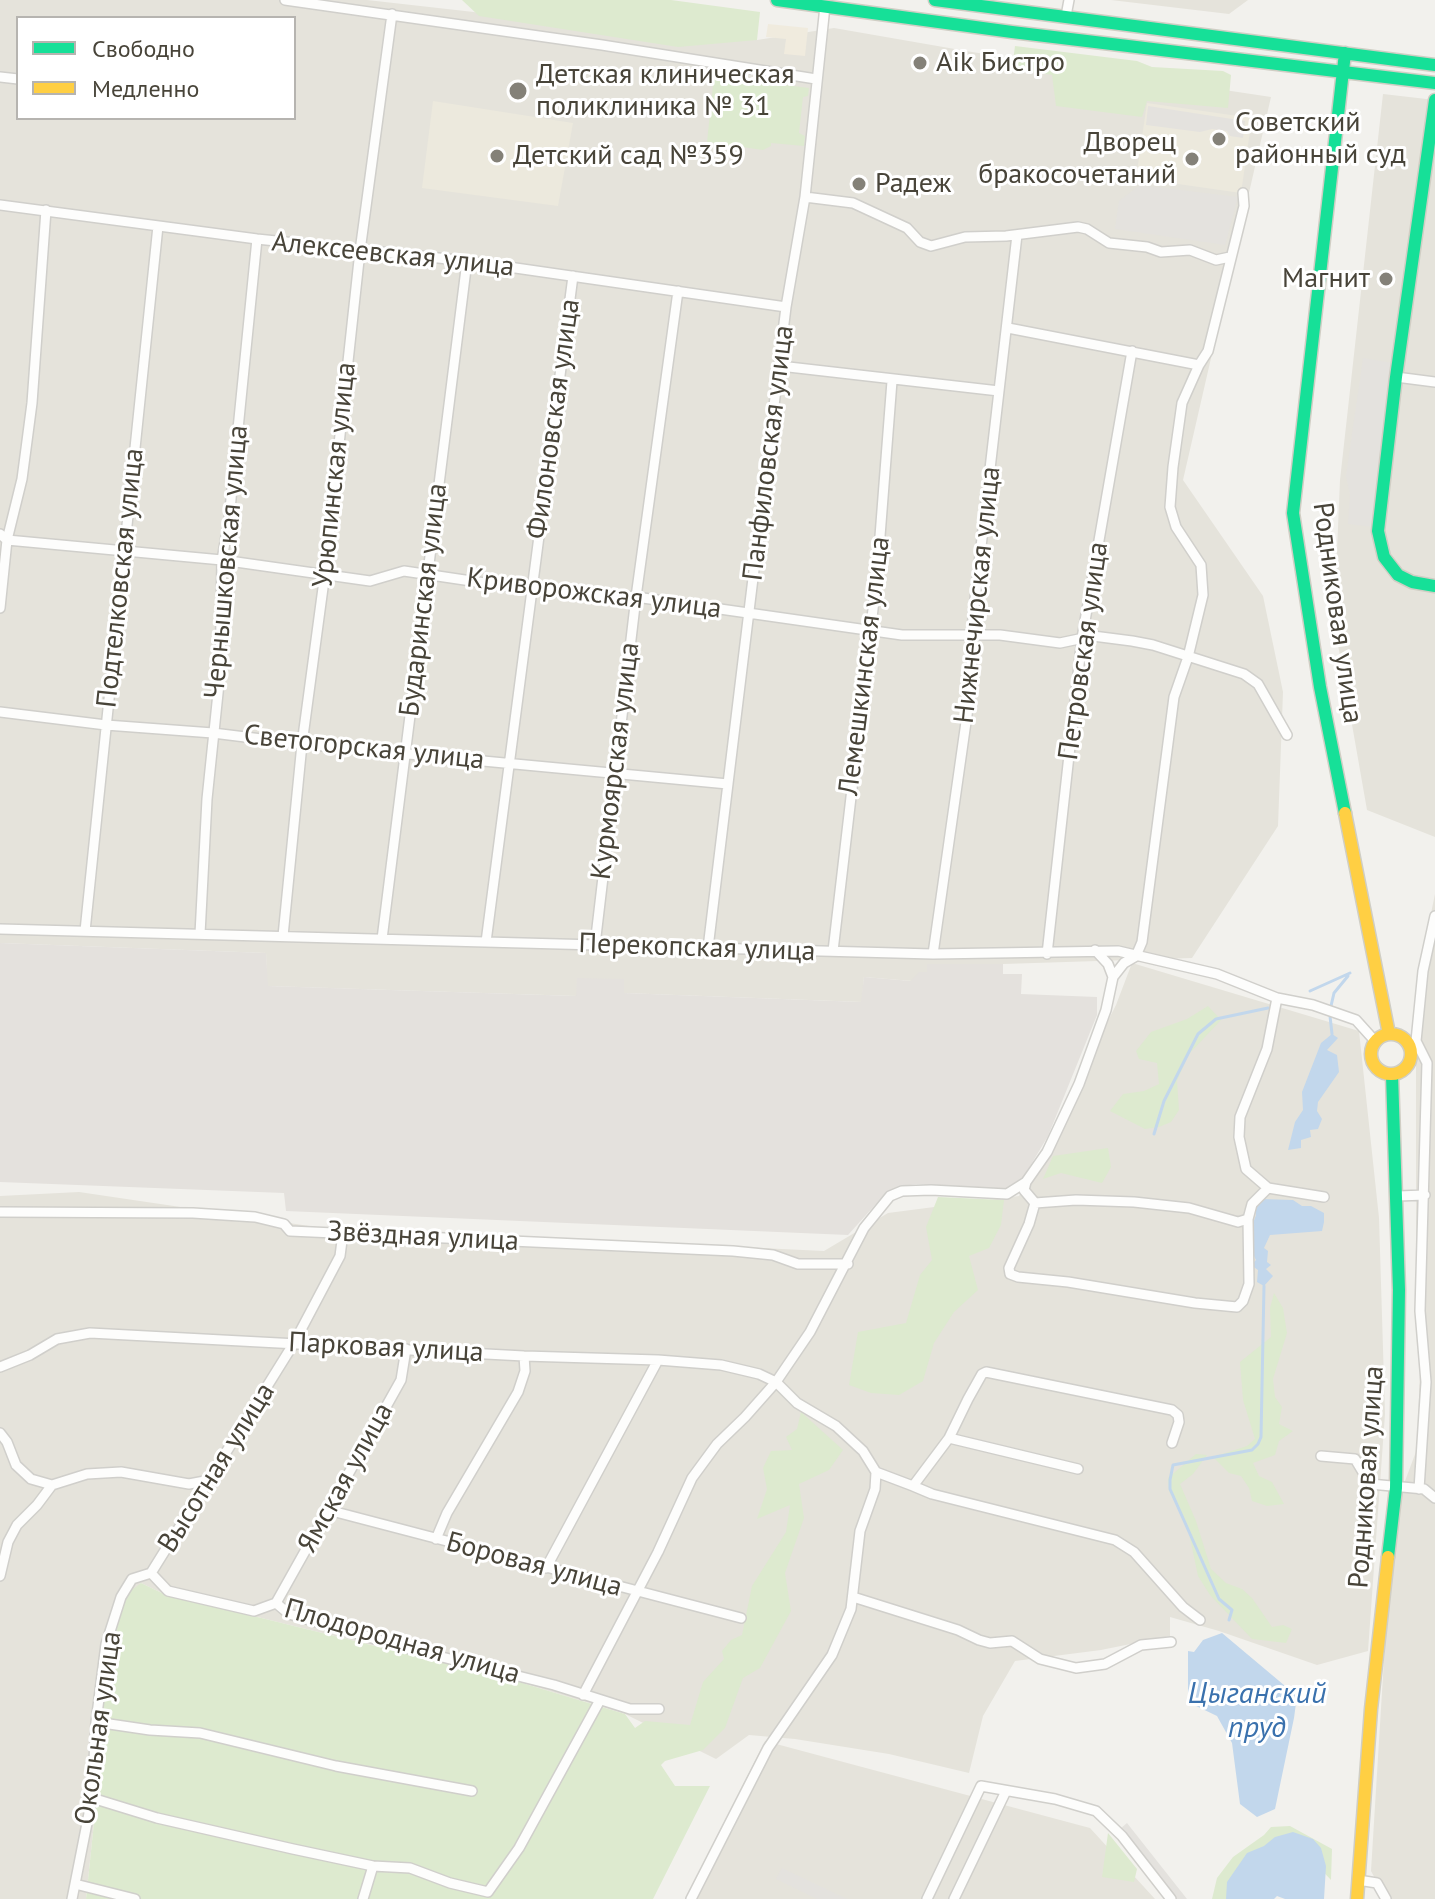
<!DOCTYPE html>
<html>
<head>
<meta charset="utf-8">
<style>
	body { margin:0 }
	#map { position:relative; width:1435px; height:1899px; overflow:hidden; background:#f2f1ed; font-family:"PT Sans",sans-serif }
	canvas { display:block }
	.legend { position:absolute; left:16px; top:16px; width:280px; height:104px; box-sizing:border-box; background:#fff; border:2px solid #b6b4b0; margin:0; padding:10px 14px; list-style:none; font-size:24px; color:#484439 }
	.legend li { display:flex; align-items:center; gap:16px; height:40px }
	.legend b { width:40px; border:2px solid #b6b4b0 }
</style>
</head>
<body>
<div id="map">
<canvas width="1435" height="1899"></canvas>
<ul class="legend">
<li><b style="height:10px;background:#16e098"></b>Свободно</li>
<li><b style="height:10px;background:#ffcf43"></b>Медленно</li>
</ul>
</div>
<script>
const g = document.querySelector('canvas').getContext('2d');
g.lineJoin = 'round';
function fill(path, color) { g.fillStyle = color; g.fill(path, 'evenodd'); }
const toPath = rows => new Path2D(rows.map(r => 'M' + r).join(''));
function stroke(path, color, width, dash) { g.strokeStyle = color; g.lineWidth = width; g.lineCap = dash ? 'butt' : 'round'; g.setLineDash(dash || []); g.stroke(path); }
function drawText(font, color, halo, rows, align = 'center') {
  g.font = font + ' "PT Sans",sans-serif'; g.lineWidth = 6; g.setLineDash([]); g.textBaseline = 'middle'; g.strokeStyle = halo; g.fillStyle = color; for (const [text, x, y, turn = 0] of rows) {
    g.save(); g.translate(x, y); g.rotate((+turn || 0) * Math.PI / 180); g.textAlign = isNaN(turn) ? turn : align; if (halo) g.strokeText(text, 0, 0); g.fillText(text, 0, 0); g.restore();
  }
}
fill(toPath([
	[0,0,367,0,687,36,757,40,834,28,972,52,1271,97,1183,480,1263,596,1283,692,1278,826,1192,958,1003,964,927,964,927,972,912,981,864,977,862,1002,623,993,623,979,576,996,267,986,266,953,0,943],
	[18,18,294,18,294,118,18,118],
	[1111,0,1248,0,1229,14],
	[1383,94,1435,100,1435,837,1367,810,1334,622,1340,480],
	[1435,894,1435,1899,1386,1899,1371,1871,1393,1513,1417,1449,1420,1371,1416,1304,1416,1041,1429,923],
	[1132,963,1359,1031,1379,1218,1385,1414,1368,1651,1317,1665,1219,1631,1170,1617,1170,1636,1101,1650,1015,1661,983,1716,969,1773,889,1754,795,1739,749,1735,716,1759,625,1714,509,1679,164,1594,141,1583,105,1667,97,1794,86,1899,0,1899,0,1196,79,1192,316,1227,824,1251,888,1213,1019,1196,1116,1005],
	[765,1741,1090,1828,1155,1899,685,1899]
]), '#e5e3db');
fill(toPath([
	[768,24,808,28,805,56,784,54,786,39,766,37]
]), '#f0ebde');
fill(toPath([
	[0,943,266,953,268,986,576,996,577,978,624,979,624,993,861,1002,864,977,911,981,919,972,927,972,927,964,1003,964,1003,974,1022,974,1021,994,1097,997,1097,1015,1048,1136,1020,1183,1012,1189,1000,1190,916,1184,899,1187,884,1195,848,1235,286,1211,284,1193,0,1182]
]), '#e4e1dd');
fill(toPath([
	[433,101,573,123,558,206,422,188],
	[1147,103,1252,118,1241,193,1136,178]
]), '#ece9dd');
fill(toPath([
	[462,0,671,0,760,12,757,40,678,47,479,16],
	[1015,46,1137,61,1152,67,1223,71,1231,75,1228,108,1147,101,1142,117,1056,106,1052,75,1012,68],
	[714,76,809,88,808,96,803,97,799,133,805,136,804,146,771,143,771,146,763,150,707,142],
	[1208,1006,1221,1020,1188,1055,1177,1081,1179,1110,1171,1122,1159,1127,1145,1129,1110,1111,1123,1094,1144,1091,1159,1084,1157,1063,1139,1059,1136,1051,1151,1032,1187,1019],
	[1108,1148,1111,1167,1102,1183,1061,1173,1043,1179,1053,1156],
	[938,1197,1004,1200,1001,1225,989,1248,969,1256,978,1290,954,1312,934,1343,923,1381,899,1395,871,1393,849,1385,858,1332,906,1323,920,1275,932,1260,926,1227],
	[1274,1293,1283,1308,1287,1333,1273,1379,1275,1397,1282,1407,1279,1424,1293,1431,1279,1441,1275,1455,1253,1463,1259,1476,1272,1482,1284,1504,1267,1506,1252,1501,1249,1488,1241,1476,1229,1473,1213,1457,1247,1446,1255,1439,1243,1400,1240,1362,1271,1337,1270,1308],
	[801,1412,843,1450,829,1470,799,1484,804,1518,785,1573,791,1611,760,1668,743,1678,725,1728,703,1750,665,1761,661,1765,675,1786,710,1786,653,1899,86,1899,97,1794,105,1667,124,1596,141,1583,164,1594,509,1679,625,1714,635,1728,645,1721,690,1725,703,1682,724,1659,722,1651,731,1640,742,1635,752,1586,786,1532,790,1505,757,1519,767,1489,763,1468,771,1451,792,1450,786,1437,797,1429],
	[1196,1454,1207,1455,1193,1474,1180,1484,1196,1521,1211,1569,1226,1583,1242,1589,1252,1598,1272,1627,1283,1625,1292,1629,1286,1643,1252,1639,1210,1595,1198,1576,1187,1524,1169,1491,1168,1478],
	[1290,1826,1332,1849,1331,1880,1313,1861,1235,1899,1212,1899,1217,1878,1233,1857,1264,1835,1271,1827],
	[1108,1833,1137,1869,1134,1882,1102,1877]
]), '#ddeacf');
fill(toPath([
	[1148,106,1245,121,1243,138,1230,136,1227,131,1212,129,1200,132,1146,125],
	[1140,185,1238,197,1225,245,1115,229,1119,201],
	[1363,358,1393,363,1373,527,1348,524,1350,495,1346,476],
	[1127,1823,1187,1899,1177,1899,1120,1829],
	[782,1868,847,1899,817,1899,776,1879]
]), '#e4e2de');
fill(toPath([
	[1332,1034,1338,1038,1327,1050,1337,1055,1339,1072,1318,1102,1317,1111,1322,1119,1318,1129,1310,1130,1311,1137,1301,1140,1301,1148,1288,1150,1295,1122,1303,1110,1302,1092,1321,1043],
	[1261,1199,1293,1200,1302,1206,1311,1206,1324,1213,1324,1222,1322,1231,1270,1235,1264,1248,1268,1251,1267,1262,1271,1265,1266,1269,1273,1276,1264,1286,1257,1282,1258,1270,1251,1265,1256,1260,1251,1250,1250,1232,1256,1215,1255,1210],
	[1222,1633,1297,1696,1294,1718,1275,1809,1257,1817,1240,1804,1232,1743,1217,1716,1192,1704,1188,1696,1188,1651,1194,1652,1203,1640],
	[1293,1832,1313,1839,1321,1848,1326,1866,1324,1899,1285,1899,1277,1896,1274,1899,1226,1899,1227,1882,1247,1853,1264,1846,1275,1837]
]), '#c2d7ec');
stroke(toPath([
	[1310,991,1350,973],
	[1331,1006,1334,993,1348,976],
	[1330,1016,1332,1034],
	[1154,1134,1164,1101,1198,1034,1216,1019,1268,1008],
	[1229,1620,1232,1610,1219,1599,1170,1489,1170,1480,1173,1465,1252,1450,1258,1444,1261,1437,1264,1286]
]), '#c2d7ec', 3);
const street = toPath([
	[285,0,602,45,816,79],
	[1066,16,1069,0],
	[0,77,18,79],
	[1243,193,1244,206,1208,351,1199,365,1182,403,1173,467,1170,507,1176,527,1201,565,1203,595,1188,657,1174,697,1142,942,1136,956,1124,963,1113,977,1106,1010,1079,1084,1047,1152,1026,1182,1024,1190,1035,1203,1029,1224,1009,1268,1010,1274,1018,1277,1068,1282,1195,1303,1237,1307,1243,1301,1249,1284,1248,1219],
	[805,197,853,203,907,228,920,242,931,246,965,237,1006,236,1078,227,1087,229,1109,243,1147,247,1161,252,1190,250,1216,260,1230,257],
	[0,205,257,239,467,261,786,307],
	[1008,328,1199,365],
	[780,366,999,391],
	[1396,377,1435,382],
	[0,534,7,540,222,560,370,581,404,571,532,590,636,597,902,635,1000,635,1060,643,1093,636,1132,641,1153,645,1244,674,1258,684,1287,735],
	[0,608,7,540,22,479,32,403,46,210],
	[0,712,106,725,213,733,302,744,728,784],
	[0,929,933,954,1118,951,1217,974,1277,998,1313,1005,1356,1020,1375,1041],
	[85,931,158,226],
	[200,934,207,799,220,674,222,560,229,519,257,239],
	[283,936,302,744,325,573,360,251,392,14],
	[382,939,467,261],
	[486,942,573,276],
	[595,945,636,597,678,291],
	[708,948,786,307,805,197,825,6],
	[1095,950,1108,964,1113,977],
	[833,951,877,575,892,381],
	[933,954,971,687,973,616,1017,235],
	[1047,954,1082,638,1132,351],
	[1277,998,1267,1049,1240,1117,1239,1137,1246,1169,1268,1188,1324,1197],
	[1398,1196,1425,1195],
	[1035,1203,1076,1200,1134,1202,1189,1208,1238,1222,1248,1219,1252,1204,1268,1188],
	[0,1212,193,1213,255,1217,284,1224,290,1231,733,1251,773,1255,798,1264,848,1264],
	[0,1367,30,1355,57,1339,90,1333,524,1356,658,1360,721,1365,759,1374,776,1382,745,1417,717,1444,692,1478,658,1552,583,1695],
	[0,1433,7,1442,16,1465,31,1479,52,1485,87,1474,121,1472,189,1484,210,1480],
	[949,1438,1078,1469],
	[1321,1456,1355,1459,1370,1484,1424,1489,1435,1498],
	[876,1472,913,1486,949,1438,968,1399,982,1374,986,1372,1172,1410,1178,1415,1179,1422,1172,1443],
	[913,1486,932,1494,1115,1540,1134,1552,1183,1607,1200,1620],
	[1419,1489,1426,1382,1420,1311,1427,1063,1416,1041,1423,971,1435,916],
	[328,1510,741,1618],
	[436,1539,447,1513,518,1392,525,1371,524,1356],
	[546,1568,658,1360],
	[151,1573,168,1591,254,1611,276,1603,289,1614,406,1648,554,1685,630,1709,659,1709],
	[151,1573,294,1343,340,1256,343,1233],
	[0,1576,8,1542,17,1525,37,1505,52,1485],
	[853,1597,958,1630,979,1640,990,1643,1012,1641,1040,1659,1076,1668,1105,1664,1141,1645,1171,1642],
	[276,1603,401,1380,406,1349],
	[96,1722,150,1730,200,1733,336,1766,472,1791],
	[92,1798,157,1818,293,1849,373,1866,410,1868,450,1883,488,1892,519,1848,600,1700],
	[1358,1880,1377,1883,1386,1899],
	[75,1884,135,1899],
	[72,1899,92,1798,96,1722,106,1644,121,1597,132,1579,151,1573],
	[363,1899,373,1866],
	[691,1899,768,1748,832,1655,851,1609,860,1531,875,1489,876,1472,863,1451,836,1426,797,1403,776,1382,810,1332,864,1228,890,1196,902,1191,931,1190,1007,1194,1026,1182],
	[927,1899,981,1786,1055,1799,1096,1811,1122,1836,1171,1899],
	[954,1899,1006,1791]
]);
const fast = toPath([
	[777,0,1012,32,1435,83],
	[935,0,1435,65],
	[1345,53,1293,513,1320,687,1345,813],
	[1435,100,1396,377,1378,531,1384,557,1398,575,1412,582,1435,586],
	[1388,1557,1396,1488,1399,1290,1392,1075]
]);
const slow = toPath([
	[1345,813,1389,1034],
	'1371 1054a20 20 0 1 1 40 0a20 20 0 1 1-40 0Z',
	[1357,1899,1371,1709,1388,1557]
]);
stroke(street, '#d0cfcb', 12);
stroke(fast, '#d0cec4', 15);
stroke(slow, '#d0cec4', 15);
stroke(street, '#fdfdfc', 9);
stroke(fast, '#16e098', 12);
stroke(slow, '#ffcf43', 12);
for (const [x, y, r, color] of [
	[920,63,8,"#848178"],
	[518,91,10,"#848178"],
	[1219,139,8,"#848178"],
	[497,156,8,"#848178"],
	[1192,159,8,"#848178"],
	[859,184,8,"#848178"],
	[1386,279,8,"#848178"]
]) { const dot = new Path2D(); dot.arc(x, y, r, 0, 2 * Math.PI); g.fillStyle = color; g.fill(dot); stroke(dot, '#fff', 3); }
drawText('28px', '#484439', '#fff', [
	["Aik Бистро",936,63],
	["Детская клиническая",536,75],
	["поликлиника № 31",536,107],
	["Советский",1235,123],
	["районный суд",1235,155],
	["Дворец",1176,143,"right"],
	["бракосочетаний",1176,175,"right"],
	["Детский сад №359",513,156],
	["Радеж",875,184],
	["Магнит",1370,279,"right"]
], 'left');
drawText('28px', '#484439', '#fff', [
	["Алексеевская улица",393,255,6],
	["Филоновская улица",554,419,-82],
	["Панфиловская улица",769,453,-83],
	["Урюпинская улица",335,475,-84],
	["Чернышковская улица",227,562,-85],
	["Подтелковская улица",121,578,-84],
	["Криворожская улица",594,594,7],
	["Нижнечирская улица",978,595,-84],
	["Бударинская улица",424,600,-83],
	["Родниковая улица",1337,613,82],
	["Петровская улица",1084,651,-82],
	["Лемешкинская улица",865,666,-83],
	["Светогорская улица",364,748,6],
	["Курмоярская улица",616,761,-83],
	["Перекопская улица",697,948,2],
	["Звёздная улица",423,1237,3],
	["Парковая улица",386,1348,3],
	["Высотная улица",217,1468,-58],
	["Родниковая улица",1367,1477,-86],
	["Ямская улица",346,1478,-61],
	["Боровая улица",534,1565,15],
	["Плодородная улица",402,1642,16],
	["Окольная улица",99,1728,-82]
]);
drawText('italic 30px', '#3a71ad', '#fff', [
	["Цыганский",1257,1694],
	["пруд",1257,1728]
]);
</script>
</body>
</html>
